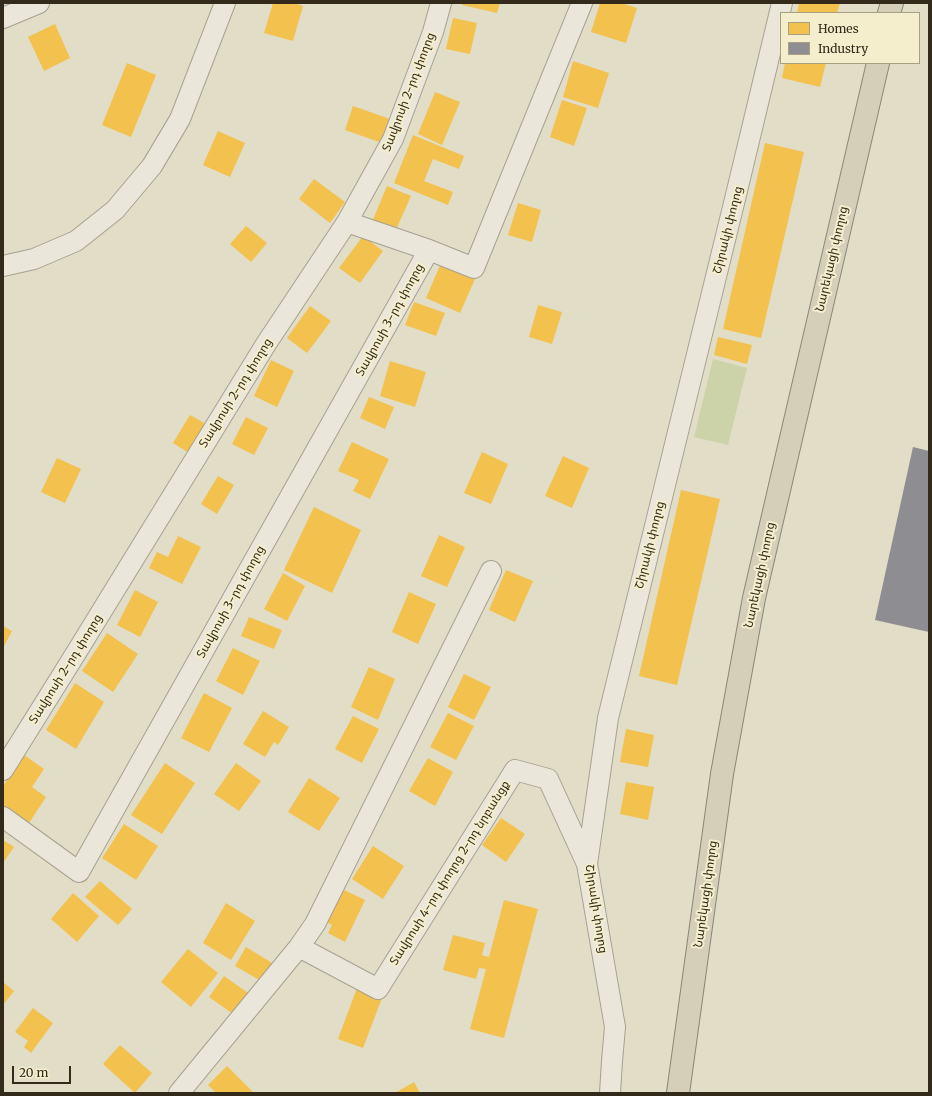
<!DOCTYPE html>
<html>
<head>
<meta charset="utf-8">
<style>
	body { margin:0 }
	#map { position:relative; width:932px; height:1096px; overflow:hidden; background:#e2ddc7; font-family:Merriweather,serif }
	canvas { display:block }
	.frame { position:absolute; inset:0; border:4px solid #332a1b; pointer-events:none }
	.legend { position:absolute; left:780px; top:12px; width:140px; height:52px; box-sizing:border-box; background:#f4eecc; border:1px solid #a7a085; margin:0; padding:5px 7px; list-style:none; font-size:12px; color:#332a1b }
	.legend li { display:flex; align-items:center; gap:8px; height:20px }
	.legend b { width:20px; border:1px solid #a7a085 }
	.scale { position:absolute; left:12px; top:1066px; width:59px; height:18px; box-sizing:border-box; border:2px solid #332a1b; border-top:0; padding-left:5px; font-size:12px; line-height:14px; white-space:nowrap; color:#332a1b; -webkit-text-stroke:3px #f4eecc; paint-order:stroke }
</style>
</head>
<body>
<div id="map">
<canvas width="932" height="1096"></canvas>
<div class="frame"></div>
<ul class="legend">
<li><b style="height:11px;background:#f2c14e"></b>Homes</li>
<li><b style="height:11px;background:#8d8d92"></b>Industry</li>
</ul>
<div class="scale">20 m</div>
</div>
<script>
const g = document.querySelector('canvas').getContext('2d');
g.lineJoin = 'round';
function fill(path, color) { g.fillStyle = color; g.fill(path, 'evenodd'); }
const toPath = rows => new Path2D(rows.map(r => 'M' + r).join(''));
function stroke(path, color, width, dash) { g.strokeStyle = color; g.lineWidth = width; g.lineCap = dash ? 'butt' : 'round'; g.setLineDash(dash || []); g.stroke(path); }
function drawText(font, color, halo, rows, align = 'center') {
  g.font = font + ' Merriweather,"Noto Sans Armenian",serif'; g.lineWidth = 4; g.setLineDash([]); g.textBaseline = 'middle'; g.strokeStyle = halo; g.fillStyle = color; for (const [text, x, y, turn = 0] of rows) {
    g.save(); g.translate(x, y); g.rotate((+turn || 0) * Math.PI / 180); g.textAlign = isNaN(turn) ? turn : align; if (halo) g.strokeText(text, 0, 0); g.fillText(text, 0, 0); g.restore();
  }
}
fill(toPath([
	[713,359,747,368,728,445,694,437]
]), '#cdd3a9');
fill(toPath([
	[273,3,294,3,303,6,293,41,264,33],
	[462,3,500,3,497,13,462,5],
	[600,3,621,3,637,8,626,43,591,32],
	[799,3,840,3,837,13,797,13],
	[453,18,477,23,470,54,446,49],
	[55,24,70,58,44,71,28,37],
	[573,61,609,73,598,108,563,97],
	[127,63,156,75,131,137,102,125],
	[785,63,826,63,820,87,782,78],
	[435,92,460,102,442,145,418,134],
	[562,100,587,108,574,146,550,137],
	[353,106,390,119,382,143,345,130],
	[218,131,245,143,230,177,203,165],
	[413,135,464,156,459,169,433,159,424,181,453,192,448,205,394,183],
	[765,143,804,152,761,338,723,329],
	[314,179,345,202,330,223,299,199],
	[387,186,411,196,395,232,372,222],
	[518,203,541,210,532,242,508,235],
	[246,226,267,243,251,262,230,244],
	[363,236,383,251,360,283,339,268],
	[441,263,475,279,460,313,426,298],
	[414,302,445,313,436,336,405,325],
	[538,305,562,312,552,344,529,337],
	[310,306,331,321,307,353,287,338],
	[718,337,752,345,747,364,714,355],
	[271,360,294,371,277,407,254,396],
	[390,361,426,372,415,407,380,396],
	[369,397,394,407,385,429,360,418],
	[190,415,206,424,189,453,173,443],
	[246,417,268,428,254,455,232,444],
	[352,442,389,459,370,499,353,491,359,480,338,471],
	[482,452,508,464,491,504,464,493],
	[563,456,589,468,572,508,545,496],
	[57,458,81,469,65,503,41,492],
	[218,476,234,485,217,514,201,504],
	[681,490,720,499,677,685,639,676],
	[314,507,361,530,332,593,284,570],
	[439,535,465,547,447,587,421,576],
	[178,536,201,547,182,584,149,568,157,552,168,557],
	[506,570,533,581,515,622,489,610],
	[283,573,305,586,287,621,264,609],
	[135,590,158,602,140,637,117,625],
	[409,592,436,604,418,644,392,632],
	[249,617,282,630,274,649,241,636],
	[3,626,12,631,3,648],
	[107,633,138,654,113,692,82,671],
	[233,648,260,661,243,695,216,681],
	[369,667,395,679,378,720,351,707],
	[464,674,491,687,474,720,448,707],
	[75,683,104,702,76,749,46,730],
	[204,693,232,708,209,752,181,738],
	[263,711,289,727,278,745,274,742,265,757,243,744],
	[448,713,474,726,456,760,430,747],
	[353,716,379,729,362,763,335,749],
	[626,729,654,735,648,767,620,762],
	[24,755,44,769,32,787,46,797,29,823,3,806,3,786],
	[428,758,453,772,435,806,409,791],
	[165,763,195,783,162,834,131,815],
	[236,763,261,781,239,811,214,794],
	[309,778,340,798,319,831,288,812],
	[626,782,654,787,648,820,620,814],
	[501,818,525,834,506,862,482,845],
	[124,824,158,846,136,880,102,858],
	[3,840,14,847,3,863],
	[373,846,404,866,383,899,352,879],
	[100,881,132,909,118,925,85,897],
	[342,889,365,900,345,942,328,933,332,925,326,922],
	[73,893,99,916,77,942,51,919],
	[504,900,538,909,504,1038,470,1029,486,969,479,968,476,979,443,970,453,935,485,943,482,955,489,957],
	[226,903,255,921,231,960,203,943],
	[246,947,272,963,261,981,235,966],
	[188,949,218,973,191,1007,161,982],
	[224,976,251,995,236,1016,209,997],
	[3,982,14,991,3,1005],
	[357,988,382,998,363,1048,338,1039],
	[33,1008,53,1023,31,1053,24,1047,28,1041,15,1032],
	[120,1045,152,1073,135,1093,103,1064],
	[227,1066,254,1093,216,1093,208,1085],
	[414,1082,420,1093,395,1093]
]), '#f2c14e');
fill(toPath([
	[913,447,929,451,929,632,875,620]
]), '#8d8d92');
const street = toPath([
	[3,18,39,3],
	[347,222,429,250,474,268,582,3],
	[3,266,34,259,76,241,115,210,152,166,180,119,225,3],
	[3,770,76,653,266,344,347,222,393,139,433,32,441,3],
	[3,817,79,872,429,250],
	[299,947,378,989,515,770,548,779,587,864],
	[179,1093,299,947,315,924,491,571],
	[610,1093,612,1061,615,1027,587,864,608,718,736,195,782,3]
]);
const highway = toPath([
	[889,13,892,3],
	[678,1093,722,774,754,598,878,63]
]);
stroke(street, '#a6a091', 22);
stroke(highway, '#8c8678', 24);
stroke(street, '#eae6d9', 20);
stroke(highway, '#d5ceb9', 22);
drawText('12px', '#332a1b', '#f4eecc', [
	["Տավրոսի 2-րդ փողոց",409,92,-69],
	["Շիրակի փողոց",728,230,-76],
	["Նարեկացի փողոց",832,259,-77],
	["Տավրոսի 3-րդ փողոց",390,320,-61],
	["Տավրոսի 2-րդ փողոց",236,393,-58],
	["Շիրակի փողոց",650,545,-76],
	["Նարեկացի փողոց",760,575,-78],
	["Տավրոսի 3-րդ փողոց",231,602,-61],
	["Տավրոսի 2-րդ փողոց",66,669,-58],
	["Տավրոսի 4-րդ փողոց 2-րդ նրբանցք",450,873,-58],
	["Նարեկացի փողոց",706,894,-82],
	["Շիրակի փողոց",596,909,81]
]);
</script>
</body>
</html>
